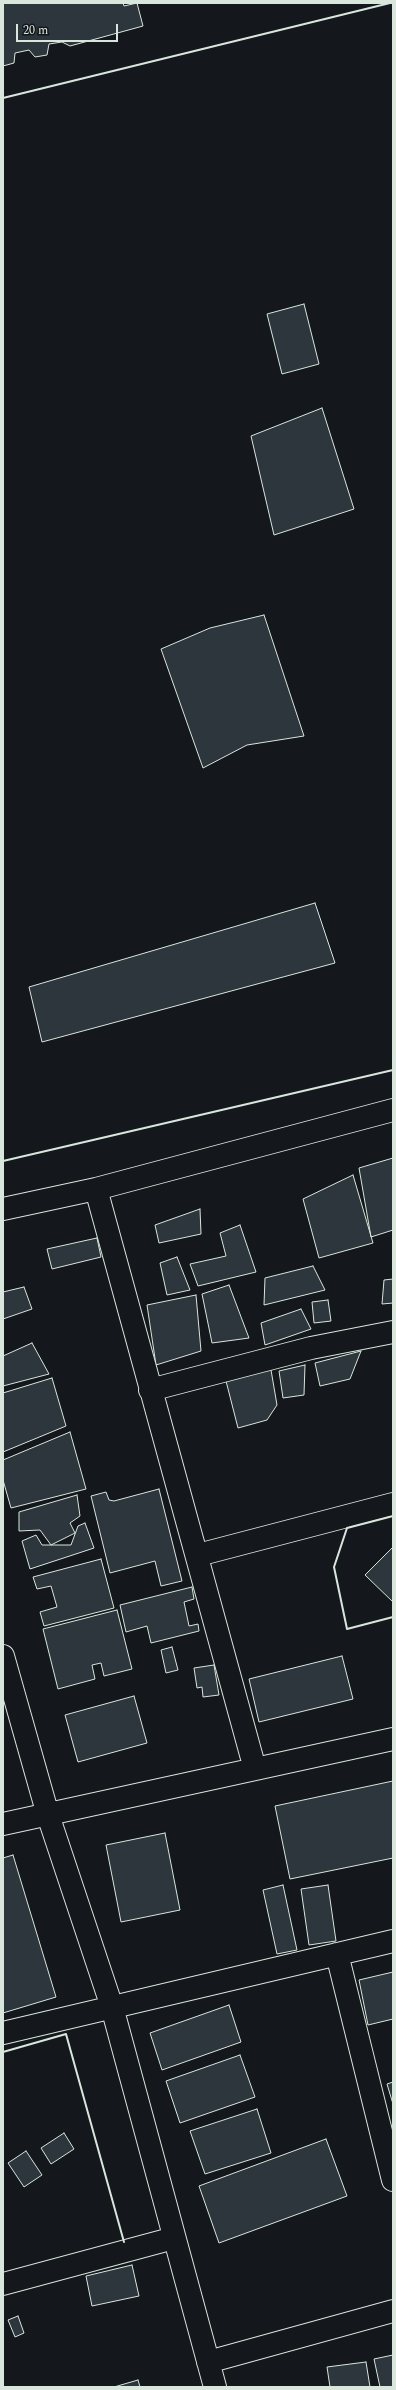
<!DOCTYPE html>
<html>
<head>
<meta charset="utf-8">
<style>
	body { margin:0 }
	#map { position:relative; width:396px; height:2390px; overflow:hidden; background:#14181c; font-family:Spectral,serif }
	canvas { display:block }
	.frame { position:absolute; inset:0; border:4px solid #d8e6dc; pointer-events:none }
	.scale { position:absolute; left:16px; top:24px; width:102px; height:18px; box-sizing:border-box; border:2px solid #d8e6dc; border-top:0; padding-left:5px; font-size:12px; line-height:14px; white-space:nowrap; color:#d8e6dc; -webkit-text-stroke:3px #14181c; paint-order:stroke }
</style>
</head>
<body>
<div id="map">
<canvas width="396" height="2390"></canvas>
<div class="frame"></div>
<div class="scale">20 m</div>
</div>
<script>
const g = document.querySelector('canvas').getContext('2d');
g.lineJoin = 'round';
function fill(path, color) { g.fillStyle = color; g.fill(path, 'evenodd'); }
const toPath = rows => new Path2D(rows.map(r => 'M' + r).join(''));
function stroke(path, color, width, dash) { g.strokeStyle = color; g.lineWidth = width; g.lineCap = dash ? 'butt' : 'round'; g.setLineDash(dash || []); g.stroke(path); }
const building = toPath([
	[3,3,123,3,124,6,137,3,143,26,70,46,62,42,49,44,47,55,35,57,29,50,15,53,14,63,3,66,3,3],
	[304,304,319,364,282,374,267,314,304,304],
	[322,408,354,509,274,535,251,436,322,408],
	[264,615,304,736,247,745,203,768,161,649,210,628,264,615],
	[315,903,335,963,42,1042,29,987,315,903],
	[393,1158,393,1230,371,1237,359,1168,393,1158],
	[353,1175,373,1243,319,1258,303,1199,353,1175],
	[200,1209,201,1234,159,1243,155,1225,200,1209],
	[240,1225,256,1272,198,1286,190,1264,226,1256,220,1233,240,1225],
	[97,1238,101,1257,52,1269,47,1249,97,1238],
	[177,1257,190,1290,167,1295,160,1263,177,1257],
	[313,1266,325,1290,264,1305,265,1278,313,1266],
	[393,1279,393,1303,382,1304,384,1280,393,1279],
	[229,1285,249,1338,212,1343,202,1294,229,1285],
	[24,1287,32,1309,3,1319,3,1292,24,1287],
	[196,1295,201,1351,156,1365,147,1305,196,1295],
	[328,1300,331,1321,314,1323,312,1302,328,1300],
	[301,1309,311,1329,265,1345,261,1323,301,1309],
	[32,1343,49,1374,3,1386,3,1356,32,1343],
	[361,1351,350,1379,320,1386,315,1363,361,1351],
	[270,1364,277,1405,267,1420,238,1428,226,1381,270,1364],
	[305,1365,304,1395,283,1398,279,1371,305,1365],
	[52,1378,66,1426,3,1452,3,1393,52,1378],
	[70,1432,86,1489,11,1508,3,1480,3,1460,70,1432],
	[159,1489,182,1581,161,1586,155,1561,110,1573,91,1496,106,1492,109,1500,114,1501,159,1489],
	[77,1495,80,1516,70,1523,75,1533,51,1545,40,1530,19,1531,19,1512,77,1495],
	[85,1523,94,1548,30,1569,22,1541,36,1535,42,1545,71,1545,78,1526,85,1523],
	[393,1547,393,1602,365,1575,393,1547],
	[101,1559,114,1608,44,1626,40,1612,57,1607,51,1586,37,1589,33,1577,101,1559],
	[192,1587,194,1599,184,1602,189,1626,198,1624,199,1631,151,1643,147,1626,126,1632,120,1605,192,1587],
	[117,1610,132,1669,104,1676,101,1663,92,1665,95,1679,58,1689,43,1629,117,1610],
	[172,1647,178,1670,166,1673,161,1650,172,1647],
	[342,1656,353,1699,259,1722,249,1679,342,1656],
	[214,1665,219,1695,203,1697,202,1687,197,1688,194,1668,214,1665],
	[134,1696,147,1743,78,1762,65,1715,134,1696],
	[393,1781,393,1858,290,1879,275,1806,393,1781],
	[165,1833,180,1910,121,1922,106,1845,165,1833],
	[13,1855,56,1997,3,2013,3,1858,13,1855],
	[283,1885,297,1950,277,1954,263,1890,283,1885],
	[328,1885,336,1941,309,1945,301,1889,328,1885],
	[393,1972,393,2019,368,2025,359,1980,393,1972],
	[229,2005,241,2042,162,2070,150,2033,229,2005],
	[240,2055,255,2097,180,2123,166,2081,240,2055],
	[393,2082,393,2104,387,2084,393,2082],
	[257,2109,271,2153,205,2174,190,2131,257,2109],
	[64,2133,74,2149,51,2164,41,2148,64,2133],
	[326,2139,347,2196,219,2243,199,2186,326,2139],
	[26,2151,42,2175,24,2187,8,2163,26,2151],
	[132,2265,139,2296,92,2306,86,2276,132,2265],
	[18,2316,24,2333,15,2337,8,2320,18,2316],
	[393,2355,393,2387,380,2387,374,2359,393,2355],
	[366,2362,370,2387,330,2387,327,2367,366,2362],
	[138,2380,140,2387,114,2387,138,2380]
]);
fill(building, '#2c363c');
stroke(building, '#d8e6dc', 1);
const street = toPath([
	[96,1189,255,1769],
	[3,1209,96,1189,393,1110],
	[150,1390,311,1348,393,1332],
	[198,1555,393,1504],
	[3,1656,48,1815,112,2007,215,2387],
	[3,1824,393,1739],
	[337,1954,393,2180],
	[3,2033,393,1941],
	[3,2284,174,2238],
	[208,2362,393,2311]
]);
stroke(street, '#d8e6dc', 24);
stroke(street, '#14181c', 22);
stroke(toPath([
	[3,98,390,3],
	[3,1161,393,1070],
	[393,1516,347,1528,334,1567,347,1629,393,1617],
	[3,2052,66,2034,124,2242]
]), '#d8e6dc', 2);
</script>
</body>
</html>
